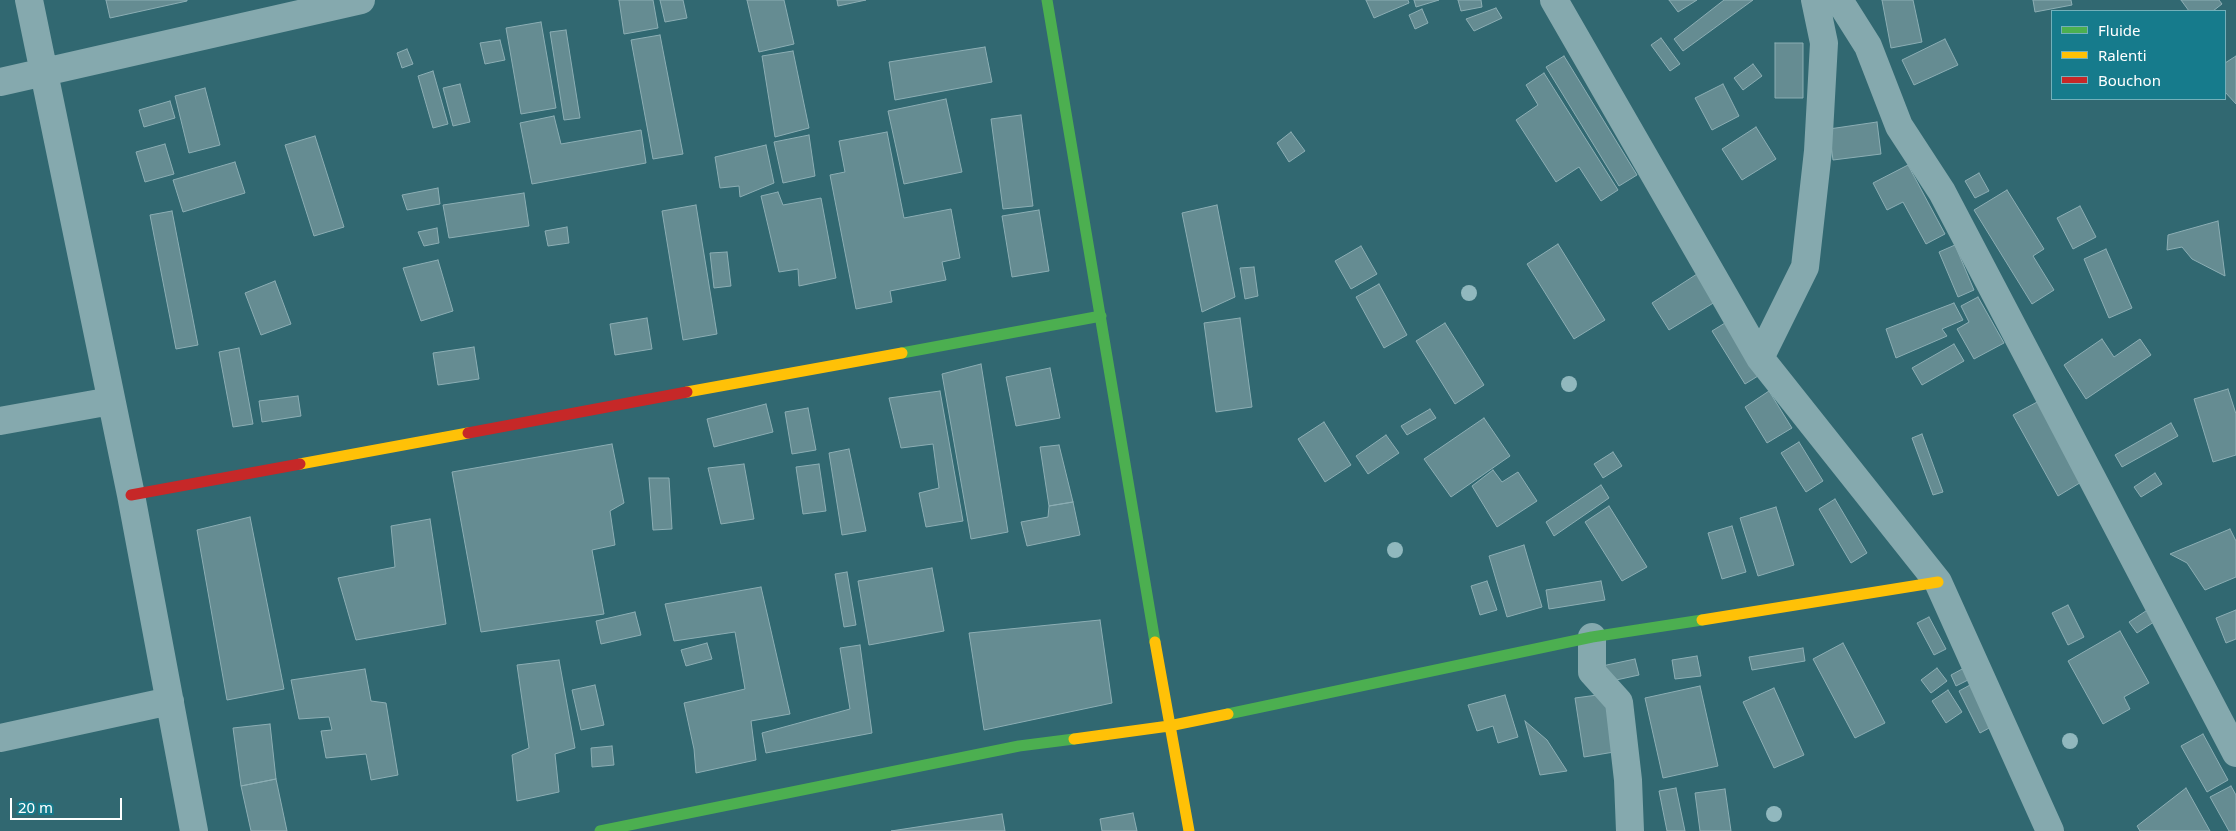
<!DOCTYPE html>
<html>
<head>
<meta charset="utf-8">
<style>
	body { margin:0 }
	#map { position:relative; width:2236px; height:831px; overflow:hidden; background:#316871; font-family:"Noto Sans",sans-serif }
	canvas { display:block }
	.legend { position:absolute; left:2051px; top:10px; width:175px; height:90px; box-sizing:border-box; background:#167b8c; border:1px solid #73b0ba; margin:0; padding:6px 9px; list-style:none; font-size:15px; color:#fff }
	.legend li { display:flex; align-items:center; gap:10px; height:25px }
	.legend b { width:25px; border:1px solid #73b0ba }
	.scale { position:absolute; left:10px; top:798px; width:112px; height:22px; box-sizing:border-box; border:2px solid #fff; border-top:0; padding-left:6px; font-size:15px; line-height:18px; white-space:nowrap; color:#fff; -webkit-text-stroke:4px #167b8c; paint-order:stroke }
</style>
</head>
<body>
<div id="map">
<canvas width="2236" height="831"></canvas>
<ul class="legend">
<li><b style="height:6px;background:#4caf50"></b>Fluide</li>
<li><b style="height:6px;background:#ffc107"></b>Ralenti</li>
<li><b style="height:6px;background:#c62828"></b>Bouchon</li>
</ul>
<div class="scale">20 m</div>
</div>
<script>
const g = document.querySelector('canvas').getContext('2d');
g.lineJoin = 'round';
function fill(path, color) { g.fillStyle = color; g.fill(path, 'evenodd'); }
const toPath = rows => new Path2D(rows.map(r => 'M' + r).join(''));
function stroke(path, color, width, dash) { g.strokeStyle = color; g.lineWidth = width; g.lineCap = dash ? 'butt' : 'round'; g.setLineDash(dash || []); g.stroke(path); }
const building = toPath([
	[106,0,187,0,187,1,110,18,106,0],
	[619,0,653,0,658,28,624,34,619,0],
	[660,0,683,0,687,18,665,22,660,0],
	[747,0,784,0,794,44,759,52,747,0],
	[837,0,866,0,838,6,837,0],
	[1366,0,1408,0,1409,3,1374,18,1366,0],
	[1414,0,1439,0,1416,7,1414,0],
	[1458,0,1481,0,1482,7,1461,11,1458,0],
	[1669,0,1697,0,1678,12,1669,0],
	[1724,0,1753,0,1683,51,1674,39,1724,0],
	[1882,0,1913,0,1922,42,1891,48,1882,0],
	[2033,0,2071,0,2072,5,2035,12,2033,0],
	[2181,0,2219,0,2222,4,2213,11,2189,11,2181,0],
	[1496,8,1502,18,1474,31,1466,19,1496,8],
	[1422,9,1428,23,1415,29,1409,15,1422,9],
	[541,22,556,108,521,114,506,28,541,22],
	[566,30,580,118,564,120,550,32,566,30],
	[660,35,683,154,653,159,631,40,660,35],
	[1661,38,1680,64,1670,71,1651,45,1661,38],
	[1945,39,1958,65,1914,85,1902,60,1945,39],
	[500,40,505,60,485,64,480,43,500,40],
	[1775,43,1803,43,1803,98,1775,98,1775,43],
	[985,47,992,82,895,100,889,62,985,47],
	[407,49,413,64,402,68,397,53,407,49],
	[793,51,809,128,775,137,762,56,793,51],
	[1564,56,1637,175,1619,186,1546,67,1564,56],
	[2236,56,2236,104,2225,92,2225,63,2236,56],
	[1753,64,1762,76,1743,90,1734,78,1753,64],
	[433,71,448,124,433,128,418,76,433,71],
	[1544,73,1618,190,1601,201,1579,167,1556,182,1516,120,1538,105,1526,85,1544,73],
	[460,84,470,122,453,126,443,88,460,84],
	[1723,84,1739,116,1712,130,1695,98,1723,84],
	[205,88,220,145,189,153,175,96,205,88],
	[946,99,962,172,904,184,888,111,946,99],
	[170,101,175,118,144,127,139,110,170,101],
	[1021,115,1033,206,1003,209,991,119,1021,115],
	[554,116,561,144,641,130,646,163,532,184,520,123,554,116],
	[1877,122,1881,154,1833,160,1829,129,1877,122],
	[1756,127,1776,159,1742,180,1722,149,1756,127],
	[887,132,904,218,951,209,960,258,942,262,946,280,890,291,892,302,856,309,830,175,845,172,839,141,887,132],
	[1291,132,1305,151,1289,162,1277,143,1291,132],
	[809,135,815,176,783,183,774,142,809,135],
	[315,136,344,227,314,236,285,145,315,136],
	[165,144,174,174,145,182,136,152,165,144],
	[766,145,774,183,740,197,739,186,720,188,715,157,766,145],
	[235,162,245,193,183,212,173,180,235,162],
	[1908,165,1945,234,1926,244,1903,202,1887,210,1873,183,1908,165],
	[1979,173,1989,191,1975,198,1965,181,1979,173],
	[438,188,440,204,407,210,402,195,438,188],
	[2007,190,2044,249,2033,256,2054,290,2032,304,1974,210,2007,190],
	[778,192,783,205,821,198,836,278,799,286,798,269,779,272,761,196,778,192],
	[524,193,529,226,449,238,443,205,524,193],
	[696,205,717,334,683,340,662,211,696,205],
	[1217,205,1235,297,1202,312,1182,213,1217,205],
	[2080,206,2096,237,2073,249,2057,218,2080,206],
	[1039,210,1049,271,1012,277,1002,216,1039,210],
	[172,211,198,345,176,349,150,215,172,211],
	[2218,221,2225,276,2192,259,2182,247,2167,250,2168,235,2218,221],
	[567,227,569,243,548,246,545,231,567,227],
	[437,228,439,243,424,246,418,232,437,228],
	[1558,244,1605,320,1574,339,1527,264,1558,244],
	[1955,245,1974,290,1958,297,1939,252,1955,245],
	[1361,246,1377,274,1351,289,1335,261,1361,246],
	[2106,249,2132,308,2109,318,2084,259,2106,249],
	[727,252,731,286,714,288,710,253,727,252],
	[438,260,453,311,421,321,403,268,438,260],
	[1254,267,1258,296,1245,299,1240,268,1254,267],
	[1697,274,1715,302,1669,330,1652,303,1697,274],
	[275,281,291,324,261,335,245,293,275,281],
	[1379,284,1407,335,1384,348,1356,297,1379,284],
	[1978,297,2004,343,1974,359,1957,329,1969,322,1961,306,1978,297],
	[1954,303,1963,320,1942,329,1947,336,1896,358,1886,329,1954,303],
	[647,318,652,349,615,355,610,324,647,318],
	[1240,318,1252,407,1216,412,1204,323,1240,318],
	[1445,323,1484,385,1455,404,1416,341,1445,323],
	[1725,323,1758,376,1745,384,1712,331,1725,323],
	[2102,339,2114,357,2140,339,2151,355,2086,399,2064,365,2102,339],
	[1954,344,1964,361,1922,385,1912,368,1954,344],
	[474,347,479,379,438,385,433,353,474,347],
	[239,348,253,424,233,427,219,352,239,348],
	[981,364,1008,532,971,539,942,374,981,364],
	[1050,368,1060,418,1016,426,1006,377,1050,368],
	[2228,389,2236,414,2236,455,2213,462,2194,399,2228,389],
	[940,391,963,521,926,527,919,493,939,488,933,444,901,448,889,398,940,391],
	[1769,391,1792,428,1767,443,1745,407,1769,391],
	[298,396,301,416,262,422,259,401,298,396],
	[2039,401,2083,481,2058,496,2013,415,2039,401],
	[766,404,773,432,714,447,707,419,766,404],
	[808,408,816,450,792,454,785,412,808,408],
	[1430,409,1436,418,1407,435,1401,426,1430,409],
	[1484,418,1510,456,1451,497,1424,459,1484,418],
	[1324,422,1351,465,1325,482,1298,439,1324,422],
	[2171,423,2178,436,2122,467,2115,455,2171,423],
	[1922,434,1943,492,1933,495,1912,438,1922,434],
	[1386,435,1399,453,1368,474,1356,456,1386,435],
	[1799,442,1823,481,1806,492,1781,453,1799,442],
	[612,444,624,503,610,511,615,545,592,550,604,614,481,632,452,472,612,444],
	[1059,445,1073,502,1049,506,1040,447,1059,445],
	[849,449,866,531,842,535,829,453,849,449],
	[1613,452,1622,466,1603,478,1594,464,1613,452],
	[744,464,754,519,721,524,708,468,744,464],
	[819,464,826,511,803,514,796,467,819,464],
	[1493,470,1502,482,1518,472,1537,501,1497,527,1472,486,1493,470],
	[2155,473,2162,484,2141,497,2134,487,2155,473],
	[649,478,669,478,672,529,653,530,649,478],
	[1601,485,1609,498,1554,536,1546,522,1601,485],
	[1835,499,1867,553,1851,563,1819,509,1835,499],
	[1073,502,1080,535,1027,546,1021,522,1048,517,1049,506,1073,502],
	[1609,506,1647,567,1622,581,1585,522,1609,506],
	[1776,507,1794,565,1758,576,1740,518,1776,507],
	[250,517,284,689,227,700,197,530,250,517],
	[430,519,446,624,356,640,338,578,395,567,391,526,430,519],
	[1732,526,1746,572,1722,579,1708,533,1732,526],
	[2230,529,2236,541,2236,577,2205,590,2187,563,2170,554,2230,529],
	[1524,545,1542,607,1507,617,1489,556,1524,545],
	[932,568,944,631,869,645,858,581,932,568],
	[847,572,856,625,844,627,835,574,847,572],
	[1487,581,1497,610,1480,615,1471,586,1487,581],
	[1601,581,1605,600,1549,609,1546,590,1601,581],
	[761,587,790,714,751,721,756,760,696,773,694,749,684,703,745,689,735,632,674,641,665,604,761,587],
	[2068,605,2084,637,2068,645,2052,613,2068,605],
	[2152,607,2160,618,2137,633,2129,622,2152,607],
	[2236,610,2236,639,2226,643,2216,618,2236,610],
	[635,612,641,635,601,644,596,621,635,612],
	[1929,617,1946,649,1934,655,1917,623,1929,617],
	[1100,620,1112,703,984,730,969,633,1100,620],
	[2120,631,2149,683,2124,697,2130,709,2103,724,2068,661,2120,631],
	[707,643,712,659,686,666,681,650,707,643],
	[1843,643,1885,723,1855,738,1813,659,1843,643],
	[860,645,872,733,766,753,762,733,850,709,840,648,860,645],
	[1803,648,1805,661,1752,670,1749,657,1803,648],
	[1697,656,1701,676,1675,679,1672,660,1697,656],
	[1635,659,1639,675,1607,682,1602,666,1635,659],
	[559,660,575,748,555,754,559,792,517,801,512,755,529,748,517,665,559,660],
	[1937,668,1947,681,1931,693,1921,680,1937,668],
	[1964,668,1970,679,1956,686,1951,675,1964,668],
	[365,669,371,701,386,703,398,775,371,780,366,754,326,758,321,731,332,730,329,717,299,719,291,680,365,669],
	[595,685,604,725,581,730,572,690,595,685],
	[1970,685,1991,727,1980,733,1959,691,1970,685],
	[1700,686,1718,766,1663,778,1645,698,1700,686],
	[1774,688,1804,755,1774,768,1743,702,1774,688],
	[1948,690,1962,712,1946,723,1932,701,1948,690],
	[1605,694,1614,752,1584,757,1575,698,1605,694],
	[1505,695,1518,737,1498,743,1493,726,1477,731,1468,705,1505,695],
	[1525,721,1547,740,1567,771,1540,775,1525,721],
	[270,724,276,779,241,786,233,728,270,724],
	[2203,734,2228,780,2207,792,2181,746,2203,734],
	[612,746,614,765,592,767,591,748,612,746],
	[276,779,287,831,251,831,241,786,276,779],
	[2231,786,2236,795,2236,831,2229,831,2210,797,2231,786],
	[1676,788,1685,831,1667,831,1659,791,1676,788],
	[2186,788,2210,831,2140,831,2137,826,2186,788],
	[1725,789,1731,831,1700,831,1695,793,1725,789],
	[1133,813,1137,831,1102,831,1100,819,1133,813],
	[1002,814,1005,831,891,831,1002,814]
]);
fill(building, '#658c92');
stroke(building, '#8caeb4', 1);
stroke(toPath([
	[29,0,131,495,194,831],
	[1554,0,1760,358,1938,582,2050,831],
	[1839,0,1868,46,1899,126,1942,192,2236,753],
	[0,82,361,0],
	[1760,358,1805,267,1818,151,1824,43,1815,0],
	[0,421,111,401],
	[1592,637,1592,672,1619,702,1628,780,1630,831],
	[0,738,170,701]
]), '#85a9ae', 28);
stroke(toPath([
	[1047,0,1155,642],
	[902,353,1101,316],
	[1228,714,1592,637,1702,620],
	[600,831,1019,746,1074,739]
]), '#4caf50', 11);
stroke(toPath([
	[687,392,902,353],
	[300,464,468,433],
	[1702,620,1938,582],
	[1155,642,1189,831],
	[1074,739,1169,726,1228,714]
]), '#ffc107', 11);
stroke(toPath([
	[468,433,687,392],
	[131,495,300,464]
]), '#c62828', 11);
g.fillStyle = '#91b8be';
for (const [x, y] of [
	[1469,293],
	[1569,384],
	[1395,550],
	[2070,741],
	[1774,814]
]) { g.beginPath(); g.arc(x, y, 8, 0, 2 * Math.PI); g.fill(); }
</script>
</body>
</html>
